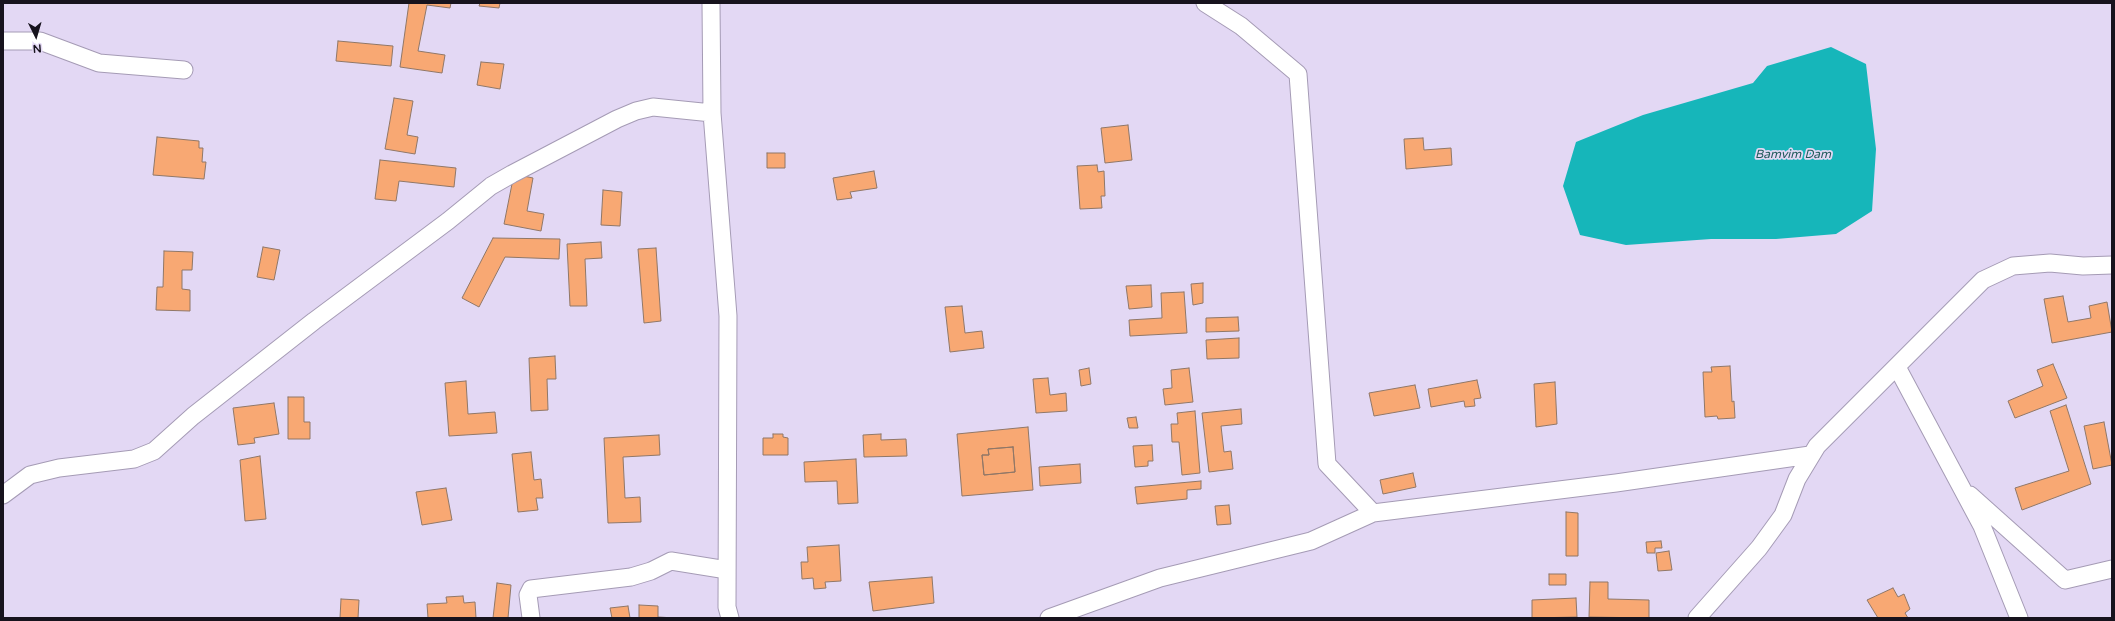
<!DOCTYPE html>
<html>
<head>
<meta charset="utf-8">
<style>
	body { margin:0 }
	#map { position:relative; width:2115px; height:621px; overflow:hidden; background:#e3d8f4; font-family:"Varela Round",sans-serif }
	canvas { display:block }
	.frame { position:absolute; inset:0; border:4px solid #17131d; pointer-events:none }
	.north { position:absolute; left:16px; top:16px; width:40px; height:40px; -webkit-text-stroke:3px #e3d8f4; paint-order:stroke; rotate:175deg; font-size:11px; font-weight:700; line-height:16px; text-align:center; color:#17131d }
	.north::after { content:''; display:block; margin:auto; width:14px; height:18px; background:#17131d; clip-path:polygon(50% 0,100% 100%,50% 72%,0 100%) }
</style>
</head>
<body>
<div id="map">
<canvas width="2115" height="621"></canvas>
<div class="frame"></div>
<div class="north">N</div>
</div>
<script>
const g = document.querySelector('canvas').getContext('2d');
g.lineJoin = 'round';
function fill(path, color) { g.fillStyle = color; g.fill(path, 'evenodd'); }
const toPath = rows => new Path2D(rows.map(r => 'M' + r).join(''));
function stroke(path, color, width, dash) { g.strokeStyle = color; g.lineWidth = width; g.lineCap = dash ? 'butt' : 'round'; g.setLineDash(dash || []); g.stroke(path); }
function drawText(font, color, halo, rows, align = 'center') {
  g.font = font + ' "Varela Round",sans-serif'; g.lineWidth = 3.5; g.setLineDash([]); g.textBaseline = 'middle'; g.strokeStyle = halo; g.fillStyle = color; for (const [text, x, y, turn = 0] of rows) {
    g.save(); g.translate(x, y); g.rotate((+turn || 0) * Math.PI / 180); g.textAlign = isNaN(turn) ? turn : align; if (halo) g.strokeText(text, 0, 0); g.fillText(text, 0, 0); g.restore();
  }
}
fill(toPath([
	[1831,47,1866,64,1876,149,1872,211,1836,234,1776,239,1711,239,1626,245,1580,235,1563,186,1576,142,1643,115,1753,83,1767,66]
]), '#16b6ba');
const building = toPath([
	[409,3,451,3,450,8,427,5,418,51,445,55,442,73,400,67,409,3],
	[480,3,500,3,499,8,479,6,480,3],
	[338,41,393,46,391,66,336,61,338,41],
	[481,62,504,64,500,89,477,85,481,62],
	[394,98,413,101,407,135,418,137,415,154,385,149,394,98],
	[1128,125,1132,160,1105,163,1101,128,1128,125],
	[157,137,199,141,199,148,203,148,202,162,206,162,204,179,153,175,157,137],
	[1423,138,1424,150,1451,148,1452,165,1406,169,1404,139,1423,138],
	[767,153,785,153,785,168,767,168,767,153],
	[380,160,456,168,454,187,399,181,396,201,375,199,380,160],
	[1097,165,1098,172,1104,171,1105,196,1101,196,1102,208,1080,209,1077,166,1097,165],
	[874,171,877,188,850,192,852,198,837,200,833,178,874,171],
	[514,174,533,178,527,211,544,214,541,231,504,224,514,174],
	[603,190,622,192,620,226,601,225,603,190],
	[493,238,560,239,559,259,505,257,479,307,462,298,493,238],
	[601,242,602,258,585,259,587,306,570,306,567,244,601,242],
	[263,247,280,250,274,280,257,277,263,247],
	[656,248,661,321,644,323,638,249,656,248],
	[164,251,193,252,192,270,182,270,182,289,190,290,190,311,156,310,157,287,163,287,164,251],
	[1203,283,1203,303,1193,305,1191,284,1203,283],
	[1151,285,1152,307,1129,309,1126,286,1151,285],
	[1184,292,1187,333,1130,336,1129,320,1162,318,1161,293,1184,292],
	[2063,296,2068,322,2091,318,2089,306,2107,302,2112,332,2052,343,2044,299,2063,296],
	[962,306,965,333,982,331,984,348,950,352,945,307,962,306],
	[1238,317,1239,331,1206,332,1206,318,1238,317],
	[1239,338,1239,358,1207,359,1206,340,1239,338],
	[555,356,556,379,547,379,548,410,531,411,529,358,555,356],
	[2053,364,2067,398,2015,418,2008,401,2043,386,2037,370,2053,364],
	[1730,366,1732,402,1734,401,1735,418,1718,419,1717,416,1705,417,1703,372,1712,372,1711,367,1730,366],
	[1089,368,1091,384,1081,386,1079,370,1089,368],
	[1189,368,1193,402,1165,405,1163,389,1172,388,1171,370,1189,368],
	[1048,378,1050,395,1066,393,1067,411,1036,413,1033,379,1048,378],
	[1477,380,1481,398,1474,399,1475,406,1465,407,1464,401,1431,407,1428,389,1477,380],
	[466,381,468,414,495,412,497,433,449,436,445,383,466,381],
	[1555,382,1557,424,1536,427,1534,384,1555,382],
	[1415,385,1420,408,1374,416,1369,393,1415,385],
	[288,397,304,397,304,422,310,422,310,439,288,439,288,397],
	[274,403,279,434,254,438,255,443,238,445,233,408,274,403],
	[2066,405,2091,484,2022,510,2015,488,2069,471,2050,411,2066,405],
	[1241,409,1242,424,1221,426,1224,452,1231,451,1233,469,1209,472,1202,413,1241,409],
	[1195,411,1200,473,1182,475,1179,442,1172,442,1171,424,1178,424,1177,413,1195,411],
	[1136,417,1138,428,1129,428,1127,418,1136,417],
	[2104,422,2112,465,2093,469,2084,426,2104,422],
	[1028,427,1033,490,962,496,957,434,1028,427],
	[1013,447,1015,472,984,475,982,455,989,455,988,449,1013,447],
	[773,434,783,434,783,437,788,438,788,455,763,455,763,438,773,438,773,434],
	[881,434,881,440,906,439,907,456,864,457,863,435,881,434],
	[659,435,660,455,623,457,625,498,640,497,641,522,608,523,604,438,659,435],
	[1152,445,1153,461,1148,461,1148,466,1135,467,1133,446,1152,445],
	[1013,447,1015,472,984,475,982,455,989,455,988,449,1013,447],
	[531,452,534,480,541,479,543,498,536,498,538,510,518,512,512,454,531,452],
	[260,456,266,519,245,521,240,460,260,456],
	[856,459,858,503,838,504,837,481,805,482,804,462,856,459],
	[1080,464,1081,483,1040,486,1039,467,1080,464],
	[1413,473,1416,487,1383,494,1380,480,1413,473],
	[1201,481,1201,489,1187,490,1187,499,1137,504,1135,487,1201,481],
	[446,488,452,520,422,525,416,492,446,488],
	[1229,505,1231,524,1217,525,1215,506,1229,505],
	[1566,512,1578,513,1578,556,1566,556,1566,512],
	[1661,541,1662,548,1655,548,1655,553,1647,553,1646,542,1661,541],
	[839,545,841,581,825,582,826,588,814,589,813,578,802,579,801,562,808,562,807,547,839,545],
	[1669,551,1672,570,1658,571,1656,553,1669,551],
	[1549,574,1566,574,1566,585,1549,585,1549,574],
	[932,577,934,603,873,611,869,582,932,577],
	[1590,582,1608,582,1608,599,1649,600,1649,618,1589,617,1590,582],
	[497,583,511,585,508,618,493,618,497,583],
	[1893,588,1898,597,1904,594,1910,609,1905,613,1908,618,1878,618,1867,600,1893,588],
	[463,596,464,603,475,602,476,618,428,618,427,604,447,603,446,597,463,596],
	[1576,598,1577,617,1532,618,1532,600,1576,598],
	[341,599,359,600,358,618,340,618,341,599],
	[639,605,658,606,658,617,675,618,639,618,639,605],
	[628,606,630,618,612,618,610,608,628,606]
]);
fill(building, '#f8a873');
stroke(building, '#907767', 1);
const minor = toPath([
	[711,3,712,113,728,316,727,607,730,618],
	[1205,3,1241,26,1298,74,1327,464,1373,513],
	[3,41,40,41,99,63,184,70],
	[1897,367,1982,526,2019,618],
	[3,495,30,475,59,468,134,459,154,451,193,416,314,321,448,221,491,186,512,174,617,119,636,111,653,107,712,113],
	[1970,495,2065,580,2112,569],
	[531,618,528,595,531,589,631,577,651,571,671,561,727,570],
	[1049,618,1160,578,1311,541,1373,513,1616,483,1810,455],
	[1697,618,1759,548,1783,515,1797,479,1817,446,1983,280,2013,266,2050,263,2083,266,2112,265]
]);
stroke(minor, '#a59bb5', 19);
stroke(minor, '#fff', 17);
drawText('italic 12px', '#215b5c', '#e3d8f4', [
	["Bamvim Dam",1793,155]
]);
</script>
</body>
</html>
